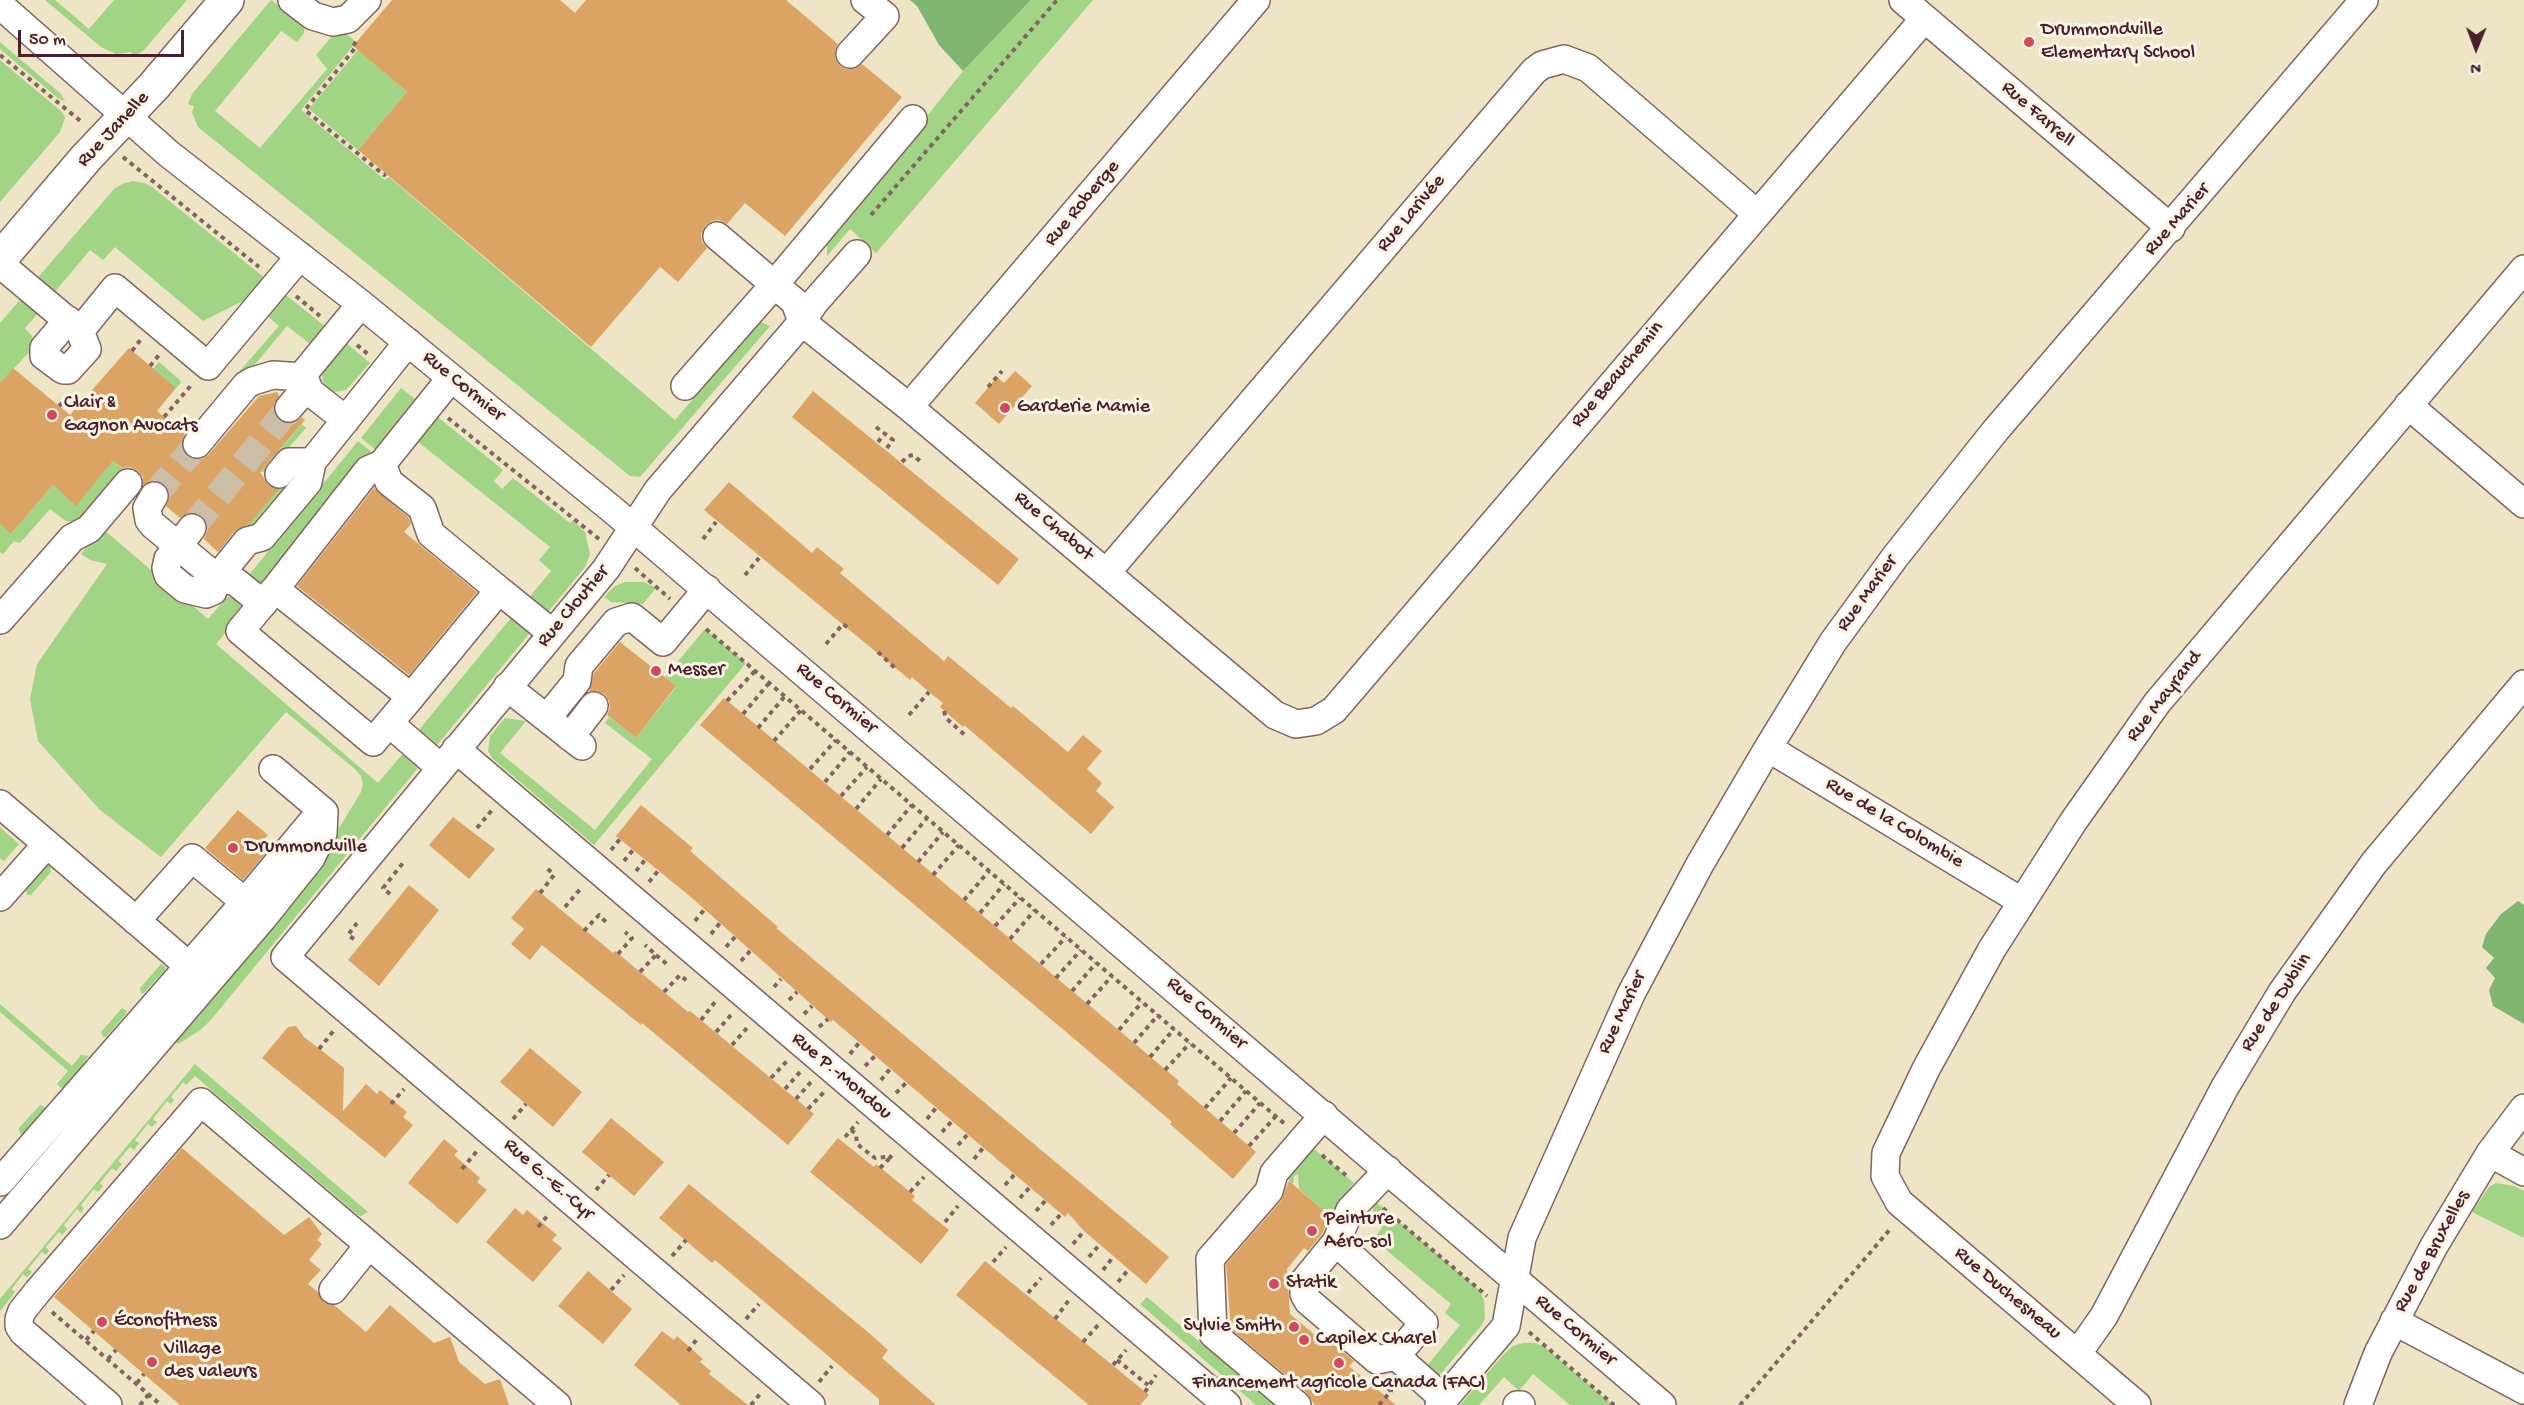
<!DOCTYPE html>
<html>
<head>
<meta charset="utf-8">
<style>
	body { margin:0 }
	#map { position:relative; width:2524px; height:1405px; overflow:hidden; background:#ede5c5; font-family:"Gochi Hand",sans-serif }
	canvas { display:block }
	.north { position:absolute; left:2446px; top:18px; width:60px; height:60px; -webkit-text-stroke:4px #fcf5e5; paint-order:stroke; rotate:181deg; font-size:16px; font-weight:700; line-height:24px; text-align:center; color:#4a1f2b }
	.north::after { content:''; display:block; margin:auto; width:21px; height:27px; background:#4a1f2b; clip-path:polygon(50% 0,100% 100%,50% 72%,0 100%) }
	.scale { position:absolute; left:18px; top:30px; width:166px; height:27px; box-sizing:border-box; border:3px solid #4a1f2b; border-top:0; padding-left:8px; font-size:18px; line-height:21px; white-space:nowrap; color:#4a1f2b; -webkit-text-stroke:4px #fcf5e5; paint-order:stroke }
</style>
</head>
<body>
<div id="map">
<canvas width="2524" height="1405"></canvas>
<div class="north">N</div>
<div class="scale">50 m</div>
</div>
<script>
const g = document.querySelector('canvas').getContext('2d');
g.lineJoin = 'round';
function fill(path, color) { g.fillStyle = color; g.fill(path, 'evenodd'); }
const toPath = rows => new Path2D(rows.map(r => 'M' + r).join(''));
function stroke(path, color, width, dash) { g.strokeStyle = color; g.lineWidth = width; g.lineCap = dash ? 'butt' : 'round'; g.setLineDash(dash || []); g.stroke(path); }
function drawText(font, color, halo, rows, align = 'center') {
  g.font = font + ' "Gochi Hand",sans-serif'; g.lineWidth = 6; g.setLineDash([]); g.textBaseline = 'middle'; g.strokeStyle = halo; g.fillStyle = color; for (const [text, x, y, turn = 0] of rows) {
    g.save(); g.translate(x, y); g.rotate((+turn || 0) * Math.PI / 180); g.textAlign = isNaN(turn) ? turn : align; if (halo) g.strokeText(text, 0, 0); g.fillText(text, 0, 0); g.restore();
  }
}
fill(toPath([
	[45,0,55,0,89,29,114,0,187,0,143,51,133,57,131,52,116,54,101,47],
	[271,0,304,25,304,33,297,42,281,31,215,111,260,148,327,69,316,55,333,35,344,32,356,42,301,110,385,180,389,177,675,420,759,321,770,326,640,477,630,476,198,127,192,113,194,106,188,104,192,94],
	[1031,0,1093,0,876,253,850,229,827,256,827,241,963,71],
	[0,42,61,94,65,101,59,99,0,49],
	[358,50,407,92,358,150,309,109],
	[0,60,63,113,65,118,60,132,0,202],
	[133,181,144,183,152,187,266,279,249,298,203,321,115,247,103,260,90,250,54,293,35,281,114,189,122,184],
	[282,292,326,327,310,344,287,326,192,440,185,434,279,326,265,314],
	[24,295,41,310,25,328,35,340,36,345,0,383,0,323],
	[345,342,370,363,346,390,333,392,324,386,322,375],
	[159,362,180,380,181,383,176,388,153,369],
	[401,388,419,402,383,446,376,450,361,438],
	[434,414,503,470,494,481,502,489,513,478,570,523,573,520,585,532,590,554,585,567,548,612,530,600,531,595,551,571,539,560,550,547,417,441],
	[302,424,306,428,268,471,260,472],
	[358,441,374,454,262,587,249,575],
	[113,461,126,472,80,523,66,521,50,509,20,543,14,541,3,554,0,552,0,524,11,534,53,485,76,505],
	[291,474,295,478,233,552,228,548],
	[103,529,208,619,227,597,234,598,244,606,245,610,216,644,378,783,406,750,422,763,210,1021,199,1031,178,1044,170,1037,317,864,361,792,363,784,361,776,356,770,286,712,161,857,100,810,38,741,30,699,37,664,107,564,90,560,81,554],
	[625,582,644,582,656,588,643,604,611,602,604,597,615,586],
	[514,617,526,627,529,634,437,745,428,745,414,736,510,619],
	[705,629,746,663,594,845,492,758,488,751,490,736,505,718,526,721,500,753,595,830,652,759,605,723,609,717,636,738,676,687,665,677],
	[0,827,19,844,4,861,0,858],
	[47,866,50,866,51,872,31,895,27,895,26,889],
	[161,964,166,967,165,970,144,993,141,993,140,988],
	[0,1004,72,1066,81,1055,88,1056,85,1063,64,1087,61,1088,57,1084,68,1071,0,1012],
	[122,1008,127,1011,126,1014,106,1037,103,1037,101,1032],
	[195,1064,368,1212,361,1216,358,1215,195,1076,186,1085,183,1082,171,1097,174,1100,171,1104,167,1101,153,1119,157,1122,152,1127,148,1124,135,1140,139,1143,134,1150,130,1147,118,1161,122,1164,116,1171,112,1168,100,1183,103,1186,98,1192,94,1189,81,1205,84,1208,81,1213,77,1209,64,1225,67,1229,62,1235,59,1232,46,1247,49,1251,46,1255,42,1252,28,1269,32,1272,27,1277,23,1274,12,1289,15,1292,0,1311,0,1299],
	[40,1105,45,1107,44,1111,23,1134,20,1134,19,1128],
	[1312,1147,1354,1183,1334,1209,1322,1209,1299,1189,1298,1174,1294,1176,1293,1184,1289,1181,1290,1174],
	[2496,1183,2514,1186,2524,1191,2524,1238,2472,1212,2489,1187],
	[1375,1201,1479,1290,1484,1300,1485,1319,1481,1326,1438,1377,1427,1366,1460,1325,1445,1313,1451,1304,1373,1239,1382,1228,1371,1219],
	[1147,1297,1203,1345,1276,1405,1256,1405,1140,1304],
	[1523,1343,1535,1343,1545,1347,1613,1405,1570,1405,1533,1374,1519,1391,1504,1377,1479,1405,1460,1405,1504,1354,1513,1346]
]), '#a1d484');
fill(toPath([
	[910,0,1031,0,963,71,939,45,917,6],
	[2518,901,2524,905,2524,1024,2493,1006,2489,990,2495,978,2486,968,2494,958,2482,947,2486,934,2501,914]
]), '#80b672');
fill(toPath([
	[392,0,560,0,575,13,586,0,786,0,838,44,835,50,835,58,840,66,846,69,854,69,862,64,902,97,785,236,745,203,727,224,719,220,711,221,705,226,701,234,702,242,707,248,678,282,660,267,591,347,358,150,407,92,353,46],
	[129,348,176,388,157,411,185,434,182,441,182,449,187,456,194,459,202,459,209,454,259,396,277,392,279,396,274,405,274,413,279,420,287,424,295,423,302,417,305,420,260,472,269,486,279,489,249,524,235,531,218,552,204,539,208,530,207,523,202,516,194,512,187,513,180,518,166,506,170,495,167,488,162,483,153,480,143,485,143,477,138,471,130,467,122,468,113,461,76,506,53,485,11,534,0,524,0,383,13,368,70,415],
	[1015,371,1032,386,999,424,975,403,997,377,1004,383],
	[813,391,1019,559,998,585,792,417],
	[729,482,812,553,817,547,844,569,840,573,944,661,948,656,1011,708,1013,706,1068,752,1083,735,1102,751,1087,769,1102,783,1096,791,1114,807,1091,834,964,725,963,727,940,707,943,703,929,692,912,677,910,680,704,510],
	[374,488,409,518,411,524,404,532,477,592,409,675,297,586],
	[620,642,676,686,636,738,607,715,610,708,609,701,604,694,597,691,589,691,594,673],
	[724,698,1134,1043,1179,1081,1177,1084,1256,1152,1233,1179,1170,1124,1172,1122,1078,1042,700,725],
	[641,805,693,848,690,851,778,927,776,928,1169,1257,1146,1284,1084,1231,1068,1213,1065,1217,833,1020,831,1022,692,898,616,836],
	[238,810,268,835,258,846,266,853,243,880,205,848],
	[453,817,495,849,469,879,429,845],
	[409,885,439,910,379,986,348,960],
	[536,889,613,953,615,951,688,1012,690,1011,814,1114,788,1145,642,1023,641,1025,542,945,530,960,511,944,524,929,511,918],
	[296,1026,304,1037,344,1068,343,1111,366,1084,377,1094,380,1090,407,1112,403,1117,413,1125,385,1158,262,1058,288,1027],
	[530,1048,582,1092,553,1127,500,1082],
	[611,1118,664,1162,634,1196,582,1152],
	[838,1138,874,1167,876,1164,915,1196,912,1200,949,1230,921,1264,810,1172],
	[444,1139,458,1151,454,1155,480,1178,477,1182,487,1190,457,1224,408,1183],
	[182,1148,284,1235,309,1217,322,1234,317,1240,322,1244,309,1260,321,1270,308,1284,318,1292,324,1303,334,1305,366,1332,390,1305,434,1343,450,1337,459,1362,485,1384,500,1379,509,1405,180,1405,54,1297],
	[1289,1181,1330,1216,1322,1234,1308,1251,1304,1248,1287,1269,1290,1314,1328,1346,1331,1342,1354,1361,1349,1366,1396,1405,1315,1405,1307,1393,1231,1329,1226,1264,1281,1201],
	[689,1184,869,1333,888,1350,882,1358,936,1405,879,1405,879,1399,715,1260,712,1263,659,1218],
	[515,1208,523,1215,527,1210,557,1235,552,1240,562,1248,533,1282,486,1242],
	[985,1261,1149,1395,1140,1405,1089,1405,956,1295],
	[588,1271,632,1309,603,1344,558,1306],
	[662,1331,674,1340,677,1336,703,1359,700,1362,711,1371,709,1374,748,1405,681,1405,634,1365]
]), '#dca464');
stroke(toPath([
	[154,496,197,444],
	[192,528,289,408]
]), '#ccbda6', 27, [27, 14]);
const minor = toPath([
	[292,0,313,16,333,22,348,19,367,0],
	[1903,0,2171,228],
	[0,5,169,154,361,304,614,511,1662,1405],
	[850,54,885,16,865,0],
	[717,236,795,302,802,322],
	[0,264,80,331,115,288,208,366,300,256],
	[68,320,44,348,44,356,63,370,68,370,87,349,80,331],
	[802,322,909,407,1275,715,1296,724,1316,721,1334,710,1924,19],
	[451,378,382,464,389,482,422,508,431,534,499,590],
	[685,386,774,285,913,119],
	[2408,405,2524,504],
	[909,407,1256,0],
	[289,408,307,387],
	[346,420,310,392,304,377,305,372,361,304],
	[197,444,246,385,253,381,273,375,304,377],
	[279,474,289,462,312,462],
	[154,496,147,508,149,520,153,525,217,578,236,582,263,604],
	[192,528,168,559,166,568,168,575,185,589,206,594,213,591,217,578,247,541,262,537,308,482,312,462,408,342],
	[1107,572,1534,71,1542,65,1564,59,1588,68,1756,213],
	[275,589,411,697,373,742,240,631,275,589],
	[275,589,368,470,382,464],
	[0,620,72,538,89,529,128,483],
	[507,687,582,746],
	[411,697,499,590,552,633],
	[547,718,577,681,579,666,616,622,632,617,663,642,707,589],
	[389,723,441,768],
	[570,737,594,706],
	[1768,748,2021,901],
	[456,749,1227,1405],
	[0,804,47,844],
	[0,897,47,844,189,966],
	[245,902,322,810],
	[2490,1153,2524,1172],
	[1388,1170,1350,1210,1336,1242,1424,1323,1396,1356,1444,1399],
	[0,1182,245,902,192,858,136,921],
	[0,1225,263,918,311,858,323,833,324,812,273,769],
	[1336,1242,1304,1281,1304,1294,1308,1301,1377,1360,1396,1356],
	[333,1290,369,1245],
	[2394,1321,2524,1390],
	[2078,1353,2104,1316,2225,1087,2282,992,2374,863,2524,684],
	[108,1405,23,1332,19,1326,19,1319,22,1311,38,1291,201,1102,557,1405],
	[811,1405,285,957,606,569,658,490,802,322,814,303,857,254],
	[1297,1405,1213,1334,1210,1259,1269,1191,1274,1173,1324,1115],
	[1439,1405,1506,1326,1522,1238,1631,994,1700,864,1768,748,1833,642,1895,557,1995,431,2364,0],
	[1517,1405,1521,1405],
	[2137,1405,1899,1202,1885,1176,1886,1153,1926,1069,1992,949,2073,822,2157,703,2524,269],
	[2358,1405,2378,1353,2434,1246,2490,1153,2524,1108]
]);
const major = toPath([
	[0,259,86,158,154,86,227,0]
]);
stroke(minor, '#836461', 30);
stroke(major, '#836461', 36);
stroke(toPath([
	[356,42,353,46,355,48,305,110,384,175,386,174],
	[0,55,83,123],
	[123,157,259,267],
	[871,215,1057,0],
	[296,296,320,316],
	[357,345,369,355],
	[132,351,141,339],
	[150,366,159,355],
	[988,387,1002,371],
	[59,406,66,399,67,392],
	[164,417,193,383],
	[448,418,599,539],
	[876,427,893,440,886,449],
	[878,442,885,433],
	[902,462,908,456,913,455,921,462],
	[703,539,716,522],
	[635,568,670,599],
	[745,575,759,558],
	[706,629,1286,1125],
	[826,644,843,624,850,629],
	[878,652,895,668],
	[727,701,755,671],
	[944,711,946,718,965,735],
	[743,714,769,683],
	[909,715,929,692],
	[758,728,785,696],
	[774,741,801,710],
	[810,769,836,740],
	[825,782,850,752],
	[841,796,867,767],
	[856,809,881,779],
	[477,828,492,810],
	[887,835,912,805],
	[902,848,927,818],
	[611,850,620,839],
	[624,861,633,850],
	[918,862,943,832],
	[636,871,645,860],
	[933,875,959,845],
	[649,882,658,871],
	[540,893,554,875,547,868],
	[390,894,383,888,403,863],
	[964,900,989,871],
	[565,907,582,887],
	[980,913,1004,884],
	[695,921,704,910],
	[995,926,1020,898],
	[584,931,599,915,608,924],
	[711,934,720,923],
	[354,939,348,935,357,923],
	[1010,939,1035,910],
	[726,947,735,937],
	[618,954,632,938,625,932],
	[656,955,669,966],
	[741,961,751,950],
	[1041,964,1066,937],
	[640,972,656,955,645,945],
	[1056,978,1081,950],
	[774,987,781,979],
	[1072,991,1096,963],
	[664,992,680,975,687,981],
	[789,1000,797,992],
	[1087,1004,1112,976],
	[804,1014,812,1006],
	[701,1020,715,1002],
	[819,1027,828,1019],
	[1119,1030,1142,1002],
	[716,1032,731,1015],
	[1134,1043,1158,1015],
	[732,1045,747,1028],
	[319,1049,335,1029],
	[850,1054,859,1043],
	[1150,1057,1174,1029],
	[865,1066,875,1056],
	[1165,1070,1190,1043],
	[771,1078,787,1061],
	[881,1080,890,1069],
	[785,1089,800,1072],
	[896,1093,906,1083],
	[796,1099,811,1082],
	[391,1104,404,1089],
	[1205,1108,1231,1078],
	[808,1109,824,1092],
	[513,1119,526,1104],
	[927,1119,936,1108],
	[1220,1121,1246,1091],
	[851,1130,856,1134,857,1144,875,1158,886,1157,889,1159,894,1152],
	[942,1132,952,1121],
	[1234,1133,1260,1103],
	[845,1137,858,1122],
	[958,1145,967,1135],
	[1249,1146,1276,1116],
	[1322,1155,1348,1177],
	[974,1159,983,1148],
	[880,1168,889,1159],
	[462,1169,477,1151],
	[1005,1185,1015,1174],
	[596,1190,609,1175],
	[910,1192,924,1177],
	[1020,1198,1030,1187],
	[1383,1208,1487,1296],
	[1036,1211,1046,1200],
	[945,1222,958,1206],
	[1051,1225,1061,1214],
	[538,1227,549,1214],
	[1073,1244,1084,1231],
	[672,1256,686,1240],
	[1089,1257,1100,1244],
	[993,1262,1006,1247],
	[1103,1270,1114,1256],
	[1118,1282,1129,1269],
	[611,1290,624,1275],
	[1028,1293,1041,1278],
	[52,1312,161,1405],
	[746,1319,759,1304],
	[1055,1319,1069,1300],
	[1529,1332,1614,1405],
	[86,1340,94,1331],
	[1083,1342,1099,1324],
	[688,1351,697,1339],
	[108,1359,116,1350],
	[1117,1360,1148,1385],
	[1113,1365,1126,1350],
	[819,1382,832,1366],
	[137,1383,144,1374],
	[1145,1392,1156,1375],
	[140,1405,149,1394],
	[751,1405,760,1394],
	[1379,1405,1391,1391,1383,1384],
	[1740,1405,1892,1227]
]), '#836461', 4, [4.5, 4.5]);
stroke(minor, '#fff', 27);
stroke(major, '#fff', 33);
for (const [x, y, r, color] of [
	[2029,42,6,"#d1495b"],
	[1005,408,6,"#d1495b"],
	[52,415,6,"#d1495b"],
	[656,671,6,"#d1495b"],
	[233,848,6,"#d1495b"],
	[1312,1231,6,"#d1495b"],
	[1274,1284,6,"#d1495b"],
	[102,1322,6,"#d1495b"],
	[1294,1327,6,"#d1495b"],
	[1304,1340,6,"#d1495b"],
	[152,1362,6,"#d1495b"],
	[1339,1363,6,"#d1495b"]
]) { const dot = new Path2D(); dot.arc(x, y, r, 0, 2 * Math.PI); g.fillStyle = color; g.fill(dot); stroke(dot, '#fcf5e5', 2); }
drawText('20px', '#4a1f2b', '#fcf5e5', [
	["Drummondville",2041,31],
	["Elementary School",2041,54],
	["Clair &",64,404],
	["Gagnon Avocats",64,427],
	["Garderie Mamie",1017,408],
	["Messer",668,671],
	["Drummondville",245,848],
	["Peinture",1324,1220],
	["Aéro-sol",1324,1243],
	["Statik",1286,1284],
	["Éconofitness",114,1322],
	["Sylvie Smith",1282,1327,"right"],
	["Capilex Charel",1316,1340],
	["Village",164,1350],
	["des valeurs",164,1373],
	["Financement agricole Canada (FAC)",1339,1384,"center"]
], 'left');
drawText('20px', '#4a1f2b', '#fcf5e5', [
	["Rue Farrell",2037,115,41],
	["Rue Janelle",114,130,-47],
	["Rue Roberge",1083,204,-50],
	["Rue Larivée",1412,214,-50],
	["Rue Marier",2178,220,-49],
	["Rue Beauchemin",1618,375,-50],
	["Rue Cormier",463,387,39],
	["Rue Chabot",1053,527,40],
	["Rue Marier",1868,594,-54],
	["Rue Cloutier",574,607,-50],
	["Rue Mayrand",2165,697,-52],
	["Rue Cormier",836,699,40],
	["Rue de la Colombie",1894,824,31],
	["Rue de Dublin",2277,1003,-57],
	["Rue Marier",1623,1013,-65],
	["Rue Cormier",1206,1014,41],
	["Rue P.-Mondou",841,1077,40],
	["Rue G.-E.-Cyr",548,1180,41],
	["Rue de Bruxelles",2433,1252,-61],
	["Rue Duchesneau",2007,1294,40],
	["Rue Cormier",1575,1331,40]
]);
</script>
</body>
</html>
